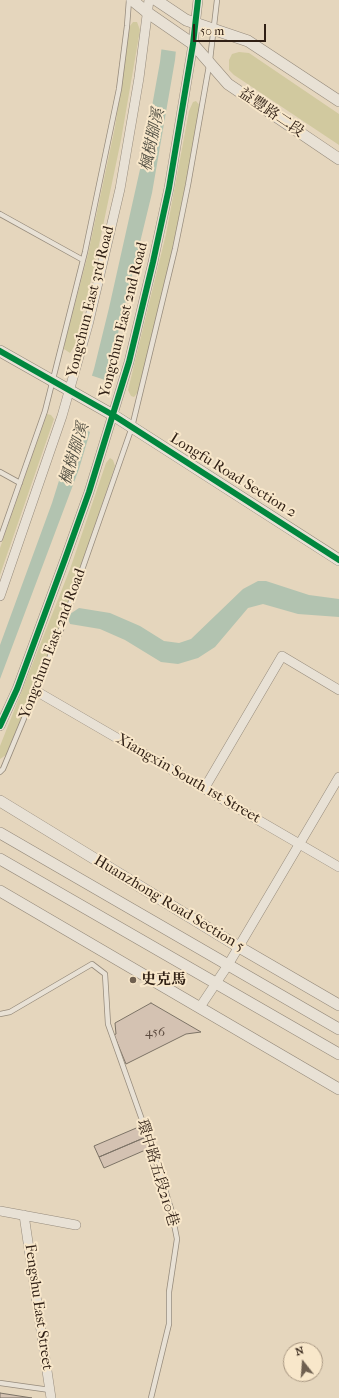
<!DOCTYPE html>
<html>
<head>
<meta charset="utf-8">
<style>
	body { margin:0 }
	#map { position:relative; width:339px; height:1398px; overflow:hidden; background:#e5d6bd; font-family:"IM FELL French Canon",serif }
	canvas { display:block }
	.north { position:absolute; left:283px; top:1342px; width:40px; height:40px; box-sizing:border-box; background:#f8e7ca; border:1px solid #a89782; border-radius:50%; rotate:343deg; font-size:11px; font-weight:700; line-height:16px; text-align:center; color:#302015 }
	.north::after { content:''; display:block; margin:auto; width:14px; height:18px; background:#6f6050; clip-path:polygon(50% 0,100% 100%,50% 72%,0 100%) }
	.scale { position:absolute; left:193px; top:24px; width:73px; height:18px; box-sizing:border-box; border:2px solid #302015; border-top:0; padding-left:5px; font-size:12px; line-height:14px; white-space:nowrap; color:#302015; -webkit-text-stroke:3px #f8e7ca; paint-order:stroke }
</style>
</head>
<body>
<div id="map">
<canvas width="339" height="1398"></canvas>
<div class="north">N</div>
<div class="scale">50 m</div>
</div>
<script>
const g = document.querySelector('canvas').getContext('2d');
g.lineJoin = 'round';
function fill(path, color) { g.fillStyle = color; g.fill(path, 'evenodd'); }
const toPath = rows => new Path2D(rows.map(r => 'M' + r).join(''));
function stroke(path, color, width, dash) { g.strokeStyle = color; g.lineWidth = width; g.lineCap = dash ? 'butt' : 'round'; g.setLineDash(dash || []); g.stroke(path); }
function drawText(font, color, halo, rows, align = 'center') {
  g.font = font + ' "IM FELL French Canon","Noto Serif TC",serif'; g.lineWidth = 4; g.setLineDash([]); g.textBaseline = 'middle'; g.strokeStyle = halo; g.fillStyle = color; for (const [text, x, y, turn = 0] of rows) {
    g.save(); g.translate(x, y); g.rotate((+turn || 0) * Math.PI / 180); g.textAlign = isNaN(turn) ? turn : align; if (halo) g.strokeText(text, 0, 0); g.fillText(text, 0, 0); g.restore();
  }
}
fill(toPath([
	[133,22,137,22,140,30,121,140,95,264,75,345,70,353,64,349,65,342,88,254,115,127,130,26],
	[239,52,249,53,339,114,339,145,234,75,229,70,229,60,232,54],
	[196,101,201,107,174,243,151,348,138,392,134,397,131,396,128,390,166,234,189,111,193,102],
	[47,414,51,415,54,419,0,575,0,548],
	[110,458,113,460,115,466,66,609,6,755,0,759,0,746,70,569,106,463]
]), '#d1c99f');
fill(toPath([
	[167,0,181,0,175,60,152,193,112,358,79,469,0,679,0,645,52,503,94,369,109,308,143,156,160,62],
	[258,581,266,581,309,595,339,599,339,617,298,614,263,604,248,608,215,647,198,658,178,664,161,662,125,640,100,629,70,624,67,616,79,608,110,613,140,626,164,641,179,643,191,639,243,589]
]), '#b2c3b0');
fill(toPath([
	[165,0,183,0,178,52,159,49],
	[90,375,108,381,93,433,74,426]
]), '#e5d6bd');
const building = toPath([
	[151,1003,201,1032,186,1034,126,1064,114,1035,116,1034,115,1023,151,1003],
	[141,1126,146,1137,99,1157,94,1146,141,1126],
	[146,1137,150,1148,104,1168,99,1157,146,1137],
	[0,1393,32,1398,0,1398,0,1393]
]);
fill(building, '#d4c2b2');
stroke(building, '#7c7366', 1);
const service = toPath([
	[0,214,83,260],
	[0,472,20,483],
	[0,539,45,411,85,252,119,89,127,26,129,0],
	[0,772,3,769,62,627,132,427,175,249,188,185,210,60,217,0],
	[0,1014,10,1012,92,964,105,974,108,1024,152,1148,171,1209,177,1239,169,1292,169,1324,151,1398],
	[0,1383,50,1390]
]);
const minor = toPath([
	[0,596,62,416,88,325,120,189,139,78,149,0],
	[36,691,339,867],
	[0,726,17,689,65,559,89,492,129,362,153,262,169,188,193,44,198,0],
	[204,789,282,656,339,690],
	[200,1007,228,965,339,777],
	[0,1211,76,1225],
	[24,1215,51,1398]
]);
const tertiary = toPath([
	[132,0,148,13,193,44,228,84,339,159],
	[156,0,186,20,248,41,339,101],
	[0,351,113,415,339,560],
	[0,801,239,947,339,1005],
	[0,833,339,1029],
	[0,859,339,1054],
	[0,891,339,1089]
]);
stroke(service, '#968b7c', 6);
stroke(minor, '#968b7c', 10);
stroke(tertiary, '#968b7c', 12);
stroke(service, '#e8e1d5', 4.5);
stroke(minor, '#e8e1d5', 9);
stroke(tertiary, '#e8e1d5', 11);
stroke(toPath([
	[0,351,113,415,339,560],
	[0,726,17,689,65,559,89,492,129,362,153,262,169,188,193,44,198,0]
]), '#00873e', 6);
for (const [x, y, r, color] of [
	[133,980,4,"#6f6050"]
]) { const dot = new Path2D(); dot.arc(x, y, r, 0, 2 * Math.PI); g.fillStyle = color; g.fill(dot); stroke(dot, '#f8e7ca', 1.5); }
drawText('13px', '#5a493d', null, [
	["456",155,1033]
]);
drawText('15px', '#302015', '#f8e7ca', [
	["益豐路二段",271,113,34],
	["Yongchun East 3rd Road",91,302,-76],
	["Yongchun East 2nd Road",124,320,-76],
	["Longfu Road Section 2",233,476,32],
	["Yongchun East 2nd Road",53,644,-69],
	["Xiangxin South 1st Street",188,779,30],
	["Huanzhong Road Section 5",169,904,31],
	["環中路五段210巷",157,1173,73],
	["Fengshu East Street",38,1307,82]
]);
drawText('bold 15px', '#302015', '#f8e7ca', [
	["史克馬",141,980]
], 'left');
drawText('italic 16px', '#504e42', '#f8e7ca', [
	["楓樹腳溪",153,140,-78],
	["楓樹腳溪",75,454,-73]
]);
</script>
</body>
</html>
